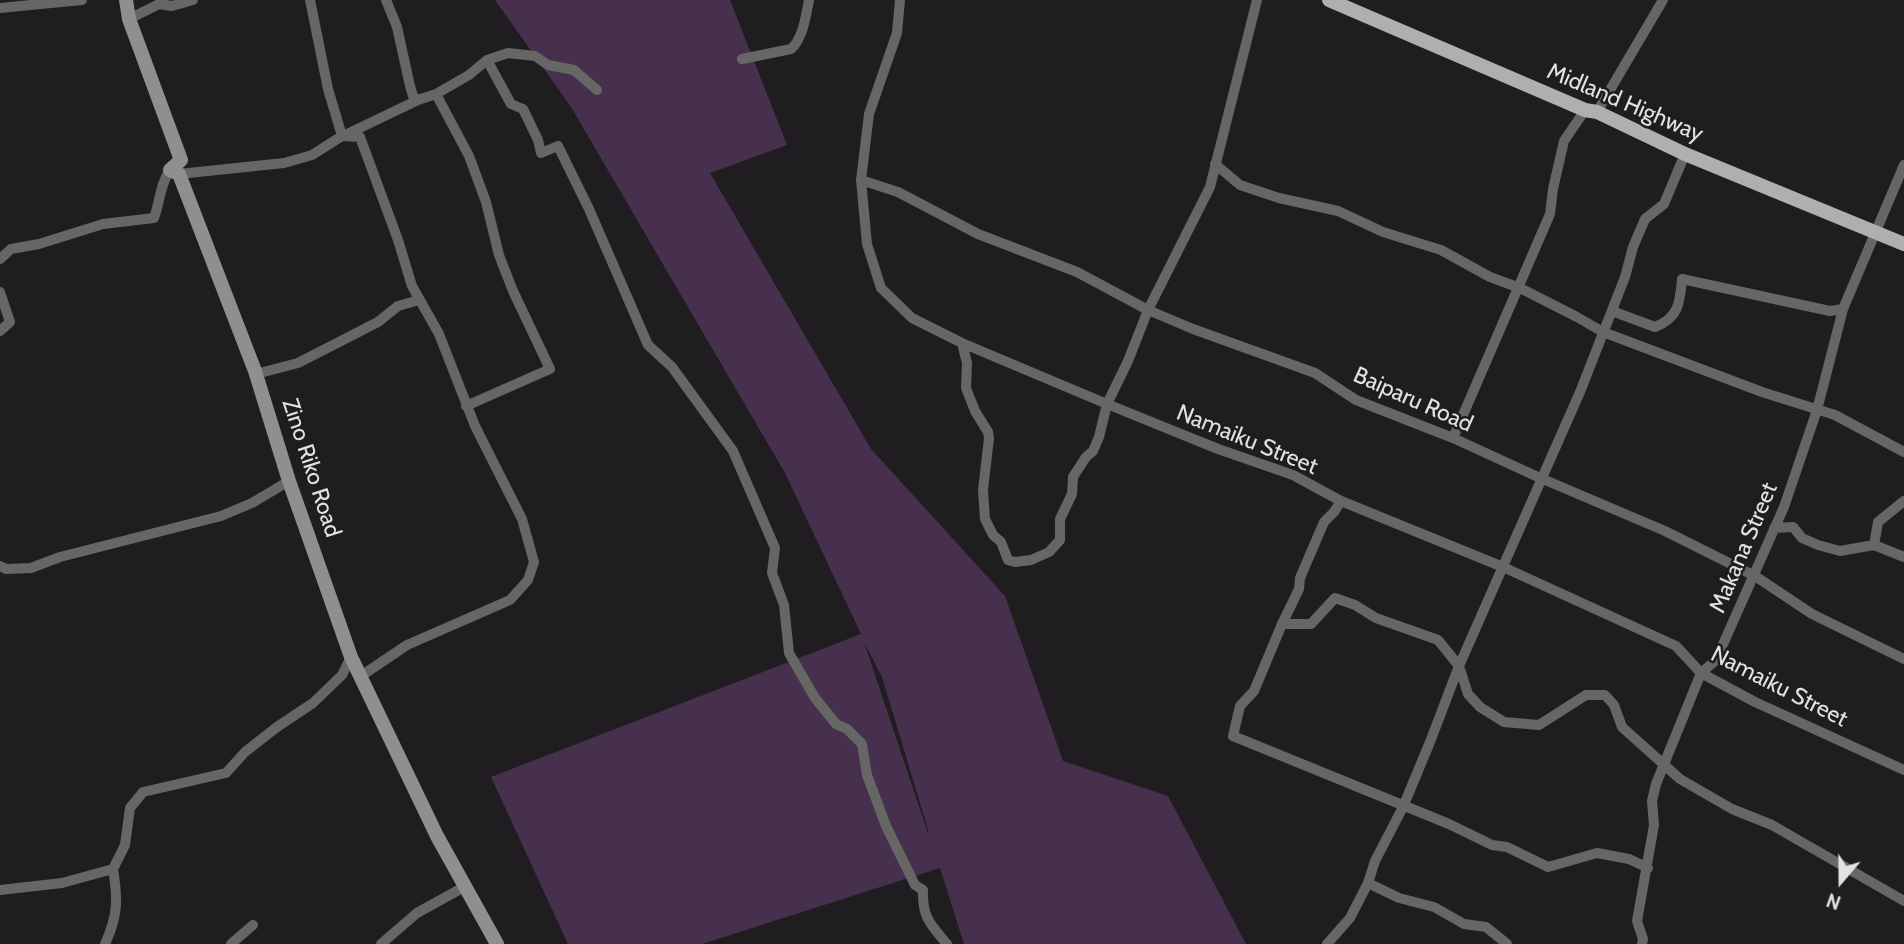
<!DOCTYPE html>
<html>
<head>
<meta charset="utf-8">
<style>
	body { margin:0 }
	#map { position:relative; width:1904px; height:944px; overflow:hidden; background:#1f1d20; font-family:Cabin,sans-serif }
	canvas { display:block }
	.north { position:absolute; left:1806px; top:846px; width:70px; height:70px; -webkit-text-stroke:5px #1f1d20; paint-order:stroke; rotate:200deg; font-size:19px; font-weight:700; line-height:28px; text-align:center; color:#e3e1e3 }
	.north::after { content:''; display:block; margin:auto; width:24px; height:32px; background:#e3e1e3; clip-path:polygon(50% 0,100% 100%,50% 72%,0 100%) }
</style>
</head>
<body>
<div id="map">
<canvas width="1904" height="944"></canvas>
<div class="north">N</div>
</div>
<script>
const ctx = document.querySelector('canvas').getContext('2d');
ctx.lineJoin = 'round';
function fill(path, color) { ctx.fillStyle = color; ctx.fill(path, 'evenodd'); }
function strokePath(path, color, width, dash) { ctx.strokeStyle = color; ctx.lineWidth = width; ctx.lineCap = dash ? 'butt' : 'round'; ctx.setLineDash(dash || []); ctx.stroke(path); }
function write(font, color, halo, rows, align = 'center') {
  ctx.font = font + ' Cabin,sans-serif'; ctx.lineWidth = 5; ctx.setLineDash([]); ctx.textBaseline = 'middle'; ctx.strokeStyle = halo; ctx.fillStyle = color; for (const [text, x, y, turn = 0] of rows) {
    ctx.save(); ctx.translate(x, y); ctx.rotate((+turn || 0) * Math.PI / 180); ctx.textAlign = isNaN(turn) ? turn : align; if (halo) ctx.strokeText(text, 0, 0); ctx.fillText(text, 0, 0); ctx.restore();
  }
}
fill(new Path2D(`
	M495,0h235l57,145 -77,28 161,276 134,147 58,165 105,35 78,148h-282l-24,-76 -238,76h-134l-77,-167 370,-143 -76,-161 -214,-366zM864,642l18,35 47,156h-1z`), '#47304d');
strokePath(new Path2D(`
	M386,0l11,27 13,59 3,10 5,4 18,-6 33,-19 18,-15 21,-7 27,3 13,9 26,5 23,20
	M900,0l-3,33 -28,81 -8,66 6,64 14,44 31,30 50,25 145,61 111,45 75,26 48,26 162,66 173,79 25,27 54,29 149,68
	M0,8l82,-8
	M129,19l30,-15 13,2 21,-6
	M742,59l49,-10c12,-10 15,-34 18,-49
	M487,60l24,44 12,5 15,31 3,13 17,-7 31,63 59,136 24,22 61,84 42,97 -3,25 12,32 5,48 26,45 21,26 11,5 15,15 5,31 19,51 29,59 8,5c-1,27 7,34 24,54
	M436,94l33,62 17,46 13,53 14,36 37,78 -84,37
	M1597,112l66,-112
	M342,136l18,1 38,103 14,46 27,48 36,92 47,93 12,43 -6,18 -18,20 -103,45 -46,31
	M343,136l75,-36
	M1215,164l25,21 39,13 59,13 45,21 58,18 49,27 30,11 57,29 26,15 159,60 73,23 69,37
	M179,174l105,-11 28,-8 30,-19 -14,-47 -18,-89
	M861,180l37,12 80,42 99,38 71,38 45,19 122,44 41,27 97,38 85,39 127,54 90,45 57,38 92,45
	M0,259l11,-10 28,-5 64,-20 51,-6c6,-16 6,-34 16,-48
	M0,292l10,30 -10,9
	M1612,311l43,16c24,-9 25,-25 27,-48l148,32 13,-2
	M962,343l5,20 -1,25 9,23 13,21 1,6 -6,52 2,29 8,16 8,7 7,18 7,2 16,-2 18,-8 11,-12v-21l12,-25 1,-17 13,-20 7,-6 6,-14 8,-33 21,-43 20,-51 62,-123 47,-187
	M256,374l42,-11 80,-41 20,-16 21,-6
	M1453,438l97,-224 3,-25 11,-48 21,-31
	M1774,528l19,-1 9,11 16,7 22,6 34,-6 30,12
	M1874,545l4,-23 26,-21
	M0,566l6,3 25,-1 29,-11 161,-41 31,-13 37,-22
	M1282,624l17,-35 1,-11 24,-56 10,-10 7,-11
	M1648,868l-19,-9 -32,-6 -49,14 -41,-20 -15,-2 -43,-21 -216,-88 7,-30 14,-15 28,-67h29l24,-26 20,7 21,13 62,22 21,26 9,28 12,13 24,15 35,3 47,-30h19l9,10 8,22 58,52 52,30 40,16 132,76
	M1368,883l31,15 35,9 30,17 22,3 21,17
	M0,890l62,-7 51,-14 12,-24 5,-37 13,-16 83,-19 19,-21 32,-25 36,-24 29,-28 9,-18
	M105,944c13,-28 13,-45 8,-75
	M231,944l22,-19
	M381,944l36,-31 47,-26
	M1327,944l23,-26 18,-35 7,-22 28,-54 27,-65 29,-76 121,-274 45,-115 8,-30 12,-28 19,-15 21,-50
	M1642,944l1,-5 -6,-18 17,-96 -2,-24 4,-17 45,-111 15,-13 68,-153 33,-97 26,-101 61,-144`), '#666665', 10);
strokePath(new Path2D(`
	M126,0l3,19 52,141 -11,10 9,4 76,197 34,110 62,176 86,179 60,108`), '#8f908d', 14);
strokePath(new Path2D(`
	M1329,0l256,110 12,2 88,42 219,90`), '#afb0ad', 14);
write('23px', '#e3e1e3', '#1f1d20', [
	["Midland Highway",1625,103,23],
	["Baiparu Road",1413,400,24],
	["Namaiku Street",1247,440,22],
	["Zino Riko Road",311,468,72],
	["Makana Street",1744,548,-67],
	["Namaiku Street",1779,687,27]
]);
</script>
</body>
</html>
